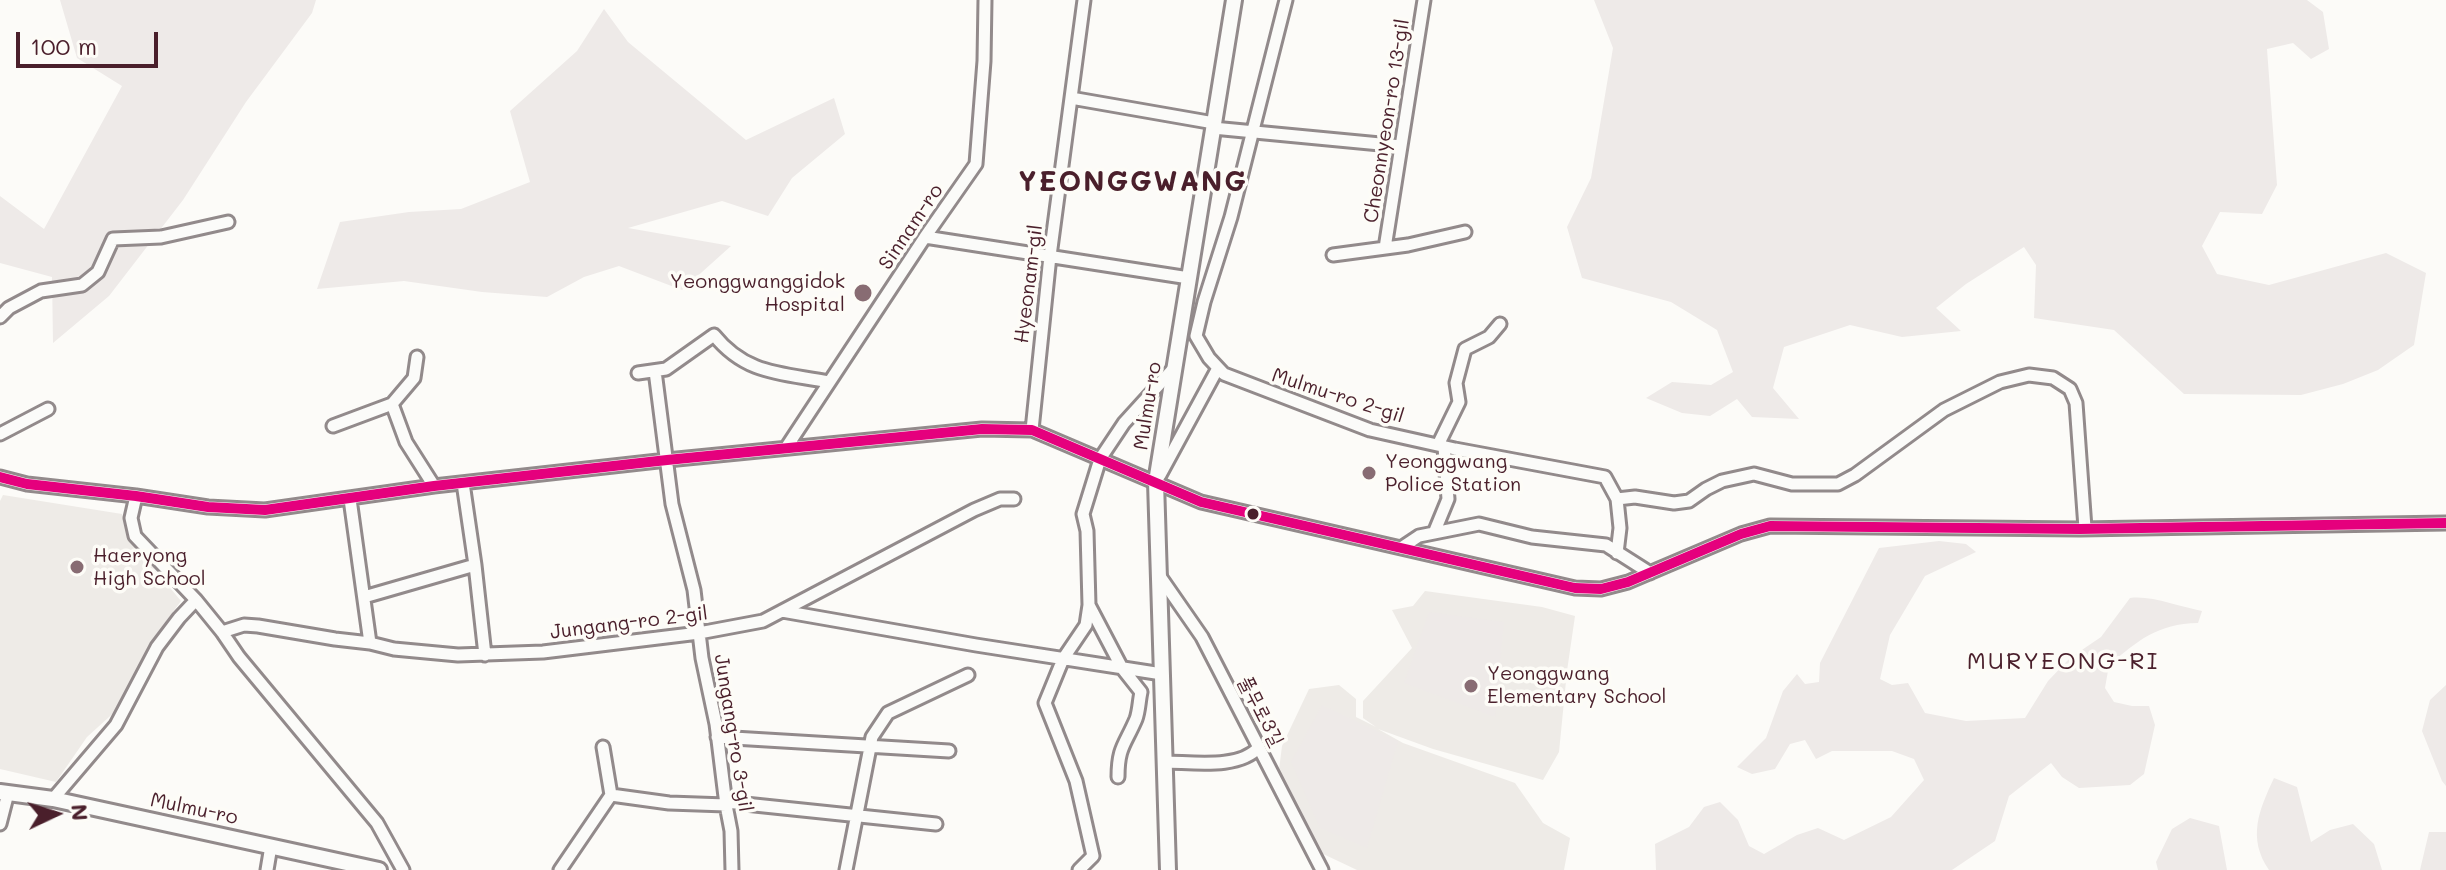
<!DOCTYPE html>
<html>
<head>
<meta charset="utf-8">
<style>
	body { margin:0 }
	#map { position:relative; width:2446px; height:870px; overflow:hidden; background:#fcfbf8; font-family:Mali,sans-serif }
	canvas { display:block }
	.north { position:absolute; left:16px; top:774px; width:80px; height:80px; -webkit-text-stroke:6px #fdfcf7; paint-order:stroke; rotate:86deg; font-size:22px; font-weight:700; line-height:32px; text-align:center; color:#4a1f2b }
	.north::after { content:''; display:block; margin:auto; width:28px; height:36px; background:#4a1f2b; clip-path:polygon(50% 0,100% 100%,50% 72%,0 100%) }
	.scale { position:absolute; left:16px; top:32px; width:142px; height:36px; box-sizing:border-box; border:4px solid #4a1f2b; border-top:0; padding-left:10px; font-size:24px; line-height:28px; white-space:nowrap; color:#4a1f2b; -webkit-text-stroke:6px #fdfcf7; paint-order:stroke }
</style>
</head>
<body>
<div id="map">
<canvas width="2446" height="870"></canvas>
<div class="north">N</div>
<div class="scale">100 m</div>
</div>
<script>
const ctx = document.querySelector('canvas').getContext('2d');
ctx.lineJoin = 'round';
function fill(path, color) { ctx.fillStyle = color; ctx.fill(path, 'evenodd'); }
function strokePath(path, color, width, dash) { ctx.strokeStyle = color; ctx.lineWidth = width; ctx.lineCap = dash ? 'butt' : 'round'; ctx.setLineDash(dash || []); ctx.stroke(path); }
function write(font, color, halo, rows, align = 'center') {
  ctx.font = font + ' Mali,"Poor Story",sans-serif'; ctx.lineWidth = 7; ctx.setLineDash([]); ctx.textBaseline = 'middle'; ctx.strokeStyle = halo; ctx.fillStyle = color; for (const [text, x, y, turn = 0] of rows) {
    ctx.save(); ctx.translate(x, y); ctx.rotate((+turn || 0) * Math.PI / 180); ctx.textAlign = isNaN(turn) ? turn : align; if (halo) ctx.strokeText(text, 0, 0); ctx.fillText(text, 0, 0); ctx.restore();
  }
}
fill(new Path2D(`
	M3,495l119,19 8,26 51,61 -33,45 -29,62 -32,29 -31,45 -56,-13v-268z
	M1425,591l117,16 33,9 -8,55 -8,81 -16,28 -110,-31 -55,-20 25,14 112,40 28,40 27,15 -6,32h-207l-38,-18 -40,-82 3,-24 27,-57 30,-4 17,14v18l20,10 -13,-9v-17l49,-53 -20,-38 21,-4z`), '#eeebe7');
fill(new Path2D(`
	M60,0h256l-4,13 -66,89 -63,98 -74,96 -56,47 -1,-66 -52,-14v-67l44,33 78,-143 -45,-28z
	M1594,0h713l16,12 6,37 -18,10 -18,-16 -26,6 10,136 -15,29 -42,-2 -18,34 15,28 52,11 117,-32 40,20 -12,72 -36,25 -35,14 -42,11 -117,-1 -70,-64 -80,-12 2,-53 -12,-18 -58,37 -30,24 25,23 -59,6 -52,-12 -66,22 -11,41 26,31 -47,-2 -15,-18 -27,17 -28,-3 -36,-15 26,-16 39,3 22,-13 -16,-42 -46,-28 -89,-24 -15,-51 24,-49 22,-130z
	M604,9l24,33 118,98 88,-42 11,36 -53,44 -24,38 -46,-15 -94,27 103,18 -49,44 -63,-24 -35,11 -37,20 -65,-5 -78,-11 -87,8 23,-67 69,-10 52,-3 69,-27 -20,-71 67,-60z
	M1939,541l27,3 10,8 -51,24 -35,59 -10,44 12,6 16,-2 17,30 41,8 59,-3 23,-37 22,-23 31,-21 29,-39c21,-3 50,9 72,13l-4,12c-41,1 -59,17 -89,42l-4,23 9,14 18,4h17l6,19 -11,49 -14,11 -51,3 -17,-11 -11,-14 -42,33 -14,45 -43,29h-296l-1,-26 34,-17 15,-20 16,-5 18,18 11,26 15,8 33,-19 21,-7 26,12 47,-23 33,-37 -10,-21 -22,-8h-60l-16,8 -11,-19 -15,4 -15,25 -23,5 -15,-7 29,-29 17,-47 14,-17 8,10 14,-2 1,-19 59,-115z
	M1429,612l75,10 -9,95 -91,-34z
	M2446,685v101l-4,-5 -20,-50 8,-31z
	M1322,705l76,36 -31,107 -47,-20 -29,-66z
	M2274,778l23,9 14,55 19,-12 23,-6 21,20 8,26h-113c-22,-32 -10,-60 5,-92z
	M2190,818l29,8 8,44h-69l-2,-8 16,-33z
	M2429,832h17v38h-26z`), '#eeeae8');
const minor = new Path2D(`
	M1286,0l-55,217 -27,85 -8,34 13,22 15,16 146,56 85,19 150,28 12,22 18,-2 39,6 15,-2 17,-12 16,-8 32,-7 38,10h46l17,-9 89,-65 56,-28 29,-7 24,3 17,11 6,14 9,125
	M1071,98l143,25
	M1213,128l188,18
	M925,237l264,41
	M1385,248l39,-248
	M1333,255l75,-10 57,-13
	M0,317l9,-9 32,-17 41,-6 16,-13 15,-33 48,-2 67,-15
	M655,371l17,133 22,86 8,68 14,66 10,81 5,26 1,39
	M638,373l28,-4 48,-34c32,40 68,38 115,47
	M392,404l14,38 28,44
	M333,426l59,-22 22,-26 3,-21
	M1032,430l18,-174 34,-256
	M0,434l48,-25
	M1438,445l21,-43 -3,-19 9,-34 24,-12 11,-13
	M786,448l139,-211 51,-73 8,-103 1,-61
	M1160,475l58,-107
	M0,477l27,7 109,12 72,11 57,3 169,-24 233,-26 315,-31 50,1 169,72 374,86 26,1 27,-7 113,-48 29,-8 310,3 366,-6
	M136,496l-5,22 4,18 61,64 26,32 17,25 138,166 26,47
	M350,499l20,144
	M1617,499l3,29 -3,25
	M1434,533l14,-34 -4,-52
	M1401,548l18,-12 60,-12 53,13 74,8 44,28
	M475,565l10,90
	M1159,575l43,62 120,233
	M364,597l111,-32 -12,-82
	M1089,605l33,63 19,24c-2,9 -2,19 -5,27 -11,26 -18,28 -18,58
	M782,611l194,34 186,29
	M222,632l22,-7 14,1 77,13 35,4 24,6 64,6 85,-3 156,-19 64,-12 211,-111 26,-11h14
	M717,737l232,14
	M603,747l8,48
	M1164,762c28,0 75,8 95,-15
	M53,799l63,-74 41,-78 22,-29 17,-18
	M726,802l210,22
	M0,824l8,-31
	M267,870l4,-24
	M560,870l51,-75 58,8 57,2
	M846,870l26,-133 16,-24 80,-38
	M1079,870l14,-14 -17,-75 -31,-78 18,-44 23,-34 3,-20 -2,-74 -4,-17 17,-55 24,-36 50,-55`);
const major = new Path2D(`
	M0,792l53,7 326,71
	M1168,870l-12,-388 78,-482`);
strokePath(minor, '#928a8b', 17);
strokePath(major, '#928a8b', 20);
strokePath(minor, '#fbfbf9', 11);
strokePath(major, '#fbfbf9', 14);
strokePath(new Path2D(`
	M0,477l27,7 109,12 72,11 57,3 169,-24 233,-26 315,-31 50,1 169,72 374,86 26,1 27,-7 113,-48 29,-8 310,3 366,-6`), '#e5007d', 10);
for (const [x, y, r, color] of [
	[863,293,10,"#886c73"],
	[1369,473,8,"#886c73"],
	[1253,514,7,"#4a1f2b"],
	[77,567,8,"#886c73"],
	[1471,686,8,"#886c73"]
]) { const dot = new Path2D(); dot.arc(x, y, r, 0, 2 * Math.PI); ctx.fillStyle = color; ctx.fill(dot); strokePath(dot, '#fdfcf7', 3); }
write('20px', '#4a1f2b', '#fdfcf7', [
	["Cheonnyeon-ro 13-gil",1387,121,-81],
	["Sinnam-ro",911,227,-56],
	["Hyeonam-gil",1029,284,-83],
	["Mulmu-ro 2-gil",1338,396,18],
	["Mulmu-ro",1148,406,-81],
	["Jungang-ro 2-gil",629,623,-7],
	["풀무로3길",1261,711,63],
	["Jungang-ro 3-gil",733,733,81],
	["Mulmu-ro",194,809,12]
]);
write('20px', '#4a1f2b', '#fdfcf7', [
	["Yeonggwanggidok",845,282,"right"],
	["Hospital",845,305,"right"],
	["Yeonggwang",1385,462],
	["Police Station",1385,485],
	["Haeryong",93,556],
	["High School",93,579],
	["Yeonggwang",1487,674],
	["Elementary School",1487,697]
], 'left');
ctx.letterSpacing = '2px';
write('24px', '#4a1f2b', '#fdfcf7', [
	["MURYEONG-RI",2063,662]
]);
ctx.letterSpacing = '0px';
ctx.letterSpacing = '2px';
write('bold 28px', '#4a1f2b', '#fdfcf7', [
	["YEONGGWANG",1133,182]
]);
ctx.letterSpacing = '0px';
</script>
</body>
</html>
